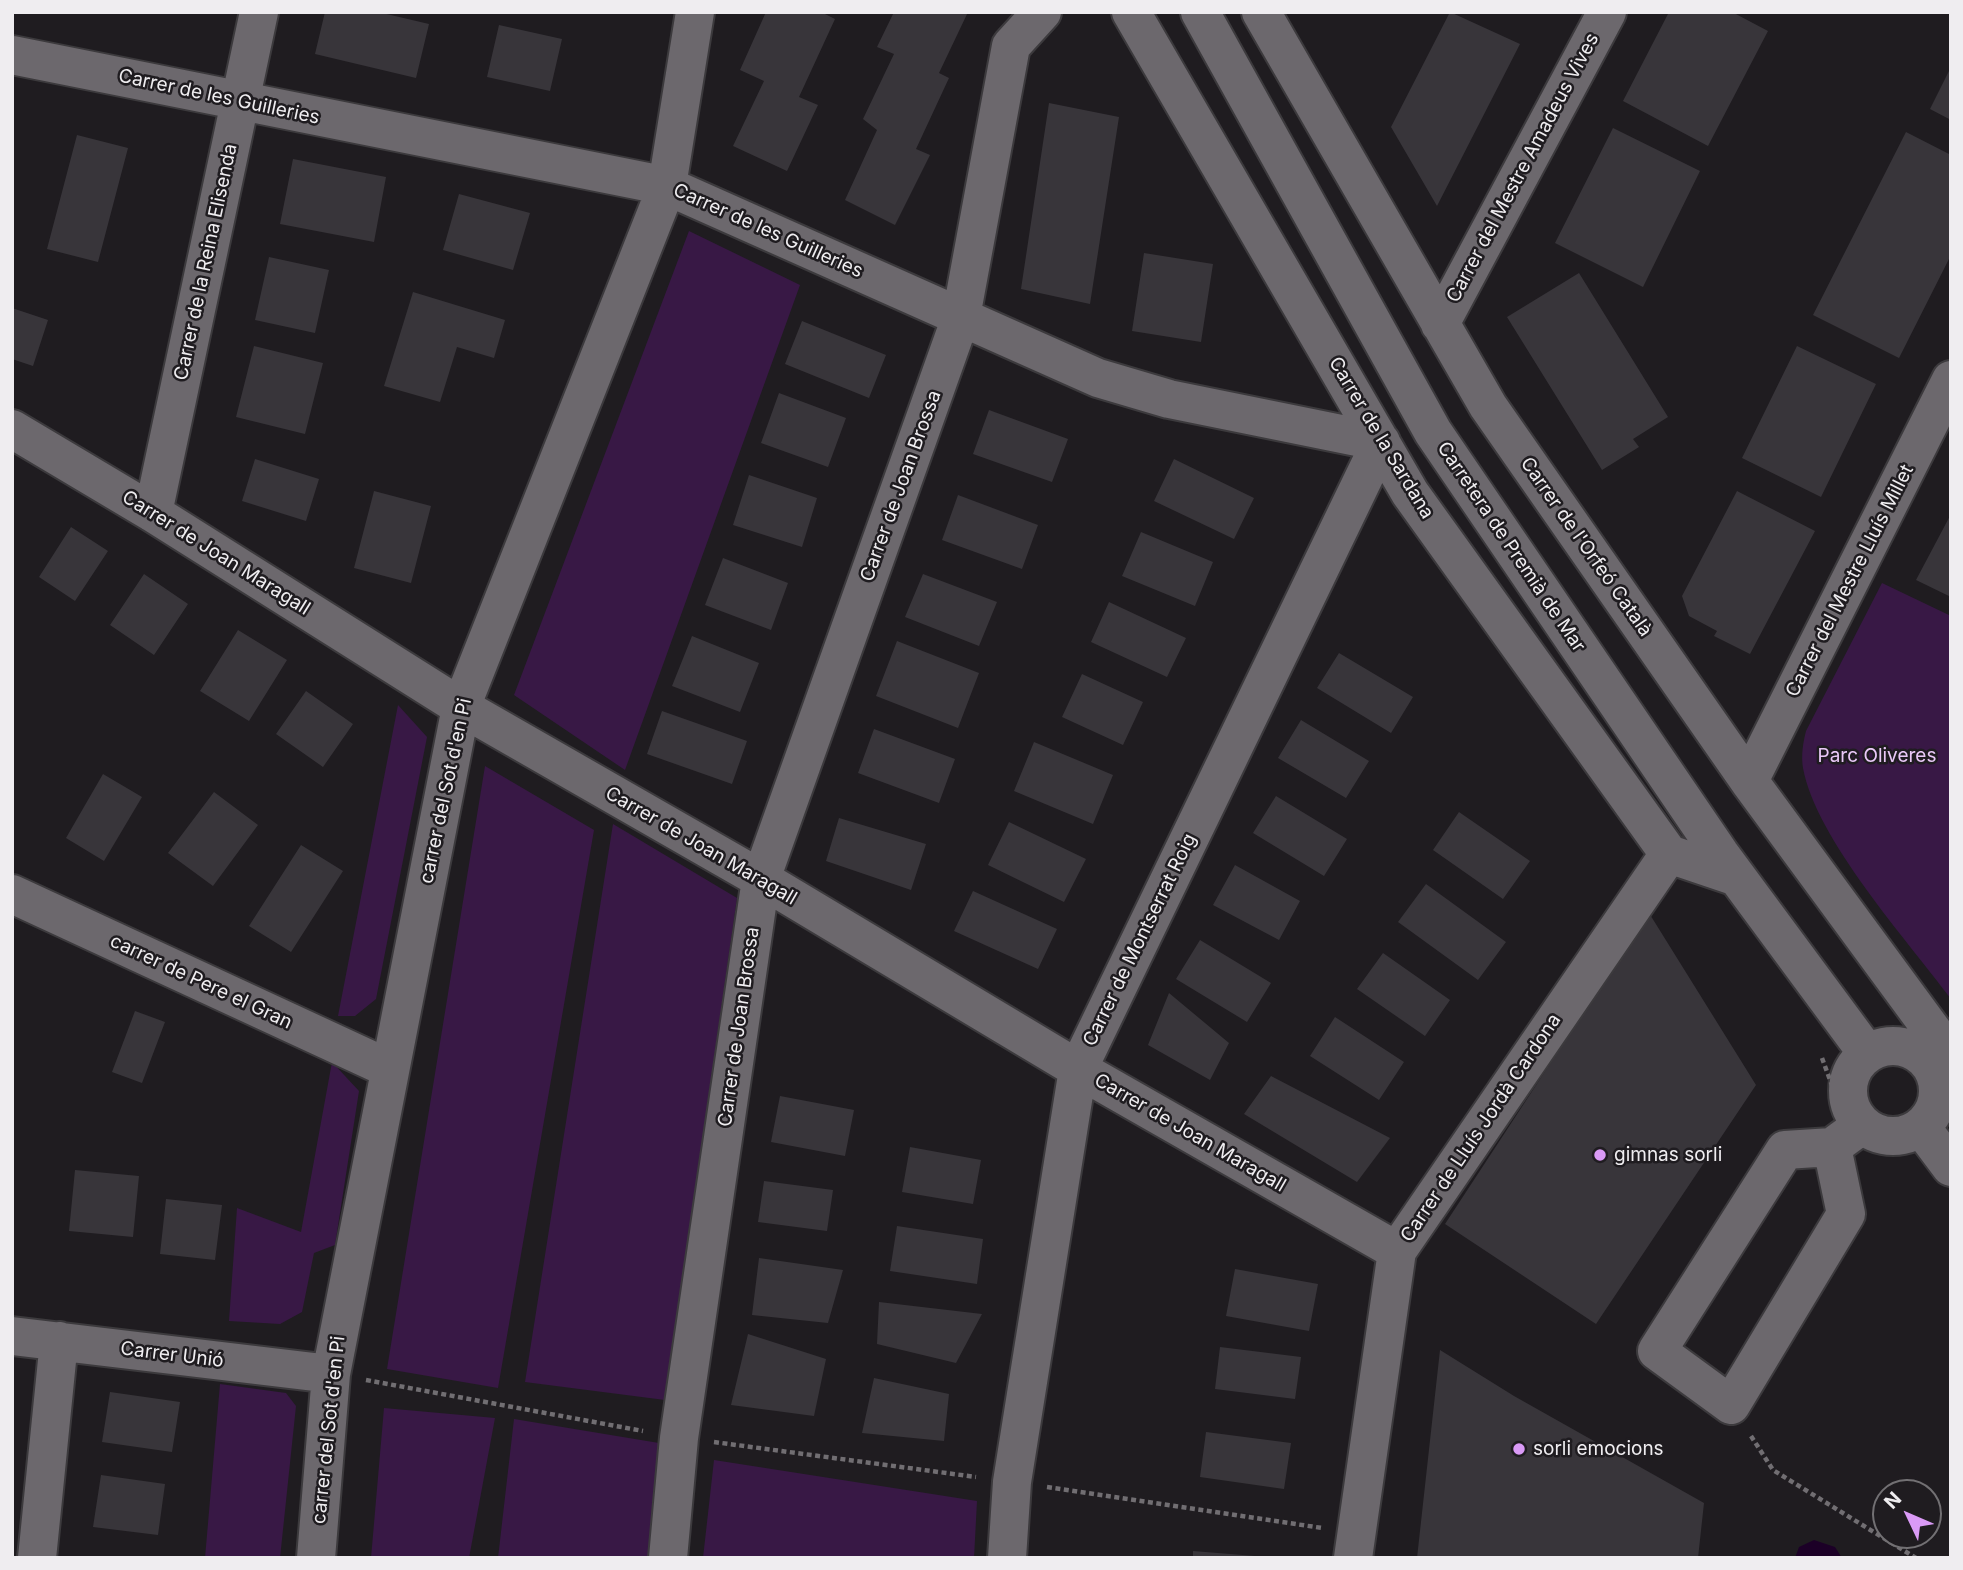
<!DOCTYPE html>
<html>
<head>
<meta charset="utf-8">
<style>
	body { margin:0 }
	#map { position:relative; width:1963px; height:1570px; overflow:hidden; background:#1f1c20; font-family:Inter,sans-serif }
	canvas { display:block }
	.frame { position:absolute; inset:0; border:14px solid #efedf0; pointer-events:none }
	.north { position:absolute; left:1872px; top:1479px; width:70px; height:70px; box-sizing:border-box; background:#1f1c20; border:2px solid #727073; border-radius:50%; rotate:314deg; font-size:19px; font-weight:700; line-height:28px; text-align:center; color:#efedf0 }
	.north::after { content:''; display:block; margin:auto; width:24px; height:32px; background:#da9af6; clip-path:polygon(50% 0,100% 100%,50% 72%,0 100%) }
</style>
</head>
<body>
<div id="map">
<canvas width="1963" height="1570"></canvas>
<div class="frame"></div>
<div class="north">N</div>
</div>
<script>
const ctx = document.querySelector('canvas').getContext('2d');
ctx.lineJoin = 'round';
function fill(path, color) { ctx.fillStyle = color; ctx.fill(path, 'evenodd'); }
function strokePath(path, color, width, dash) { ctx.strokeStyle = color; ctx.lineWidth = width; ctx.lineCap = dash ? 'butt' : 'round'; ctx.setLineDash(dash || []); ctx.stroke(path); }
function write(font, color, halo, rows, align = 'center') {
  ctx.font = font + ' Inter,sans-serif'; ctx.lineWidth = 5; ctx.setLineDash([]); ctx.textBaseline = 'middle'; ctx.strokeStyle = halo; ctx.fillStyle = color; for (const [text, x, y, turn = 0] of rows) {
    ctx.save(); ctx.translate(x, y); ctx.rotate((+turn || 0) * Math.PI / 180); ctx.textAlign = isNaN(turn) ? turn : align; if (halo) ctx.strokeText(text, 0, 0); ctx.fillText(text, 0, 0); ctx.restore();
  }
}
fill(new Path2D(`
	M689,231l111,54 -175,485 -111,-75z
	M1882,583l69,33v383c-44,-59 -135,-160 -148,-231 -2,-13 0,-25 3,-37z
	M398,705l29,32 -51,262 -21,17h-17z
	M485,766l109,64 -96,558 -111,-19z
	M613,824l124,74 -72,502 -140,-18z
	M332,1062l27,29 -24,154 -21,8 -12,59 -22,12 -51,-3 8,-113 64,24z
	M220,1384l66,9 10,13 -16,152h-75z
	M384,1408l111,10 -26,140h-98z
	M514,1419l151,25 -12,114h-155z
	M714,1460l263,41 -3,57h-271z`), '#381845');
fill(new Path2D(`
	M1814,1540l21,7 7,11h-47l4,-11z`), '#1c0027');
fill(new Path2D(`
	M325,12h53l51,12 -13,54 -101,-24z
	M766,12h55l14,7 -36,78 19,8 -31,66 -54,-25 31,-65 -24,-11z
	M894,12h74l-29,61 10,5 -33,71 14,6 -35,70 -50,-25 32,-70 -14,-11 31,-65 -17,-7z
	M1450,12l70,32 -83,162 -46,-79z
	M1669,12h63l36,19 -60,115 -85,-45z
	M499,25l63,14 -12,52 -63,-14z
	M1951,67v53l-21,-11z
	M1049,103l70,14 -29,187 -69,-15z
	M1613,128l87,43 -57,116 -88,-44z
	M1906,132l45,23v100l-52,103 -86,-43z
	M77,135l51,13 -30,114 -51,-13z
	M293,159l93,18 -12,65 -94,-18z
	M459,194l71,19 -17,57 -70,-20z
	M1144,253l69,11 -12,78 -69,-11z
	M269,257l60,13 -14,63 -60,-13z
	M1579,273l89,144 -35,22 6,8 -37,23 -95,-153z
	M413,292l92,28 -11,38 -37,-11 -17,55 -56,-16z
	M12,308l36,12 -15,46 -21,-7z
	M802,321l84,34 -17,43 -84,-34z
	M254,346l69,17 -18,71 -69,-17z
	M1797,346l79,38 -55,113 -79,-39z
	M779,393l67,25 -18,49 -67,-24z
	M989,410l79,29 -16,43 -79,-28z
	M255,459l64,20 -13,42 -64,-20z
	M1174,459l80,39 -20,41 -80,-38z
	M749,475l68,23 -15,49 -69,-22z
	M374,491l57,15 -20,77 -57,-15z
	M1737,491l78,40 -65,123 -36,-18 3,-5 -28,-15 -7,-20z
	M958,495l80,30 -16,44 -80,-29z
	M1951,514v83l-35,-17z
	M71,527l37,24 -33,50 -36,-24z
	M1141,532l72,30 -18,44 -73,-30z
	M723,558l65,25 -17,47 -66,-25z
	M144,574l44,30 -34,51 -44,-30z
	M923,574l74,28 -18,44 -74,-29z
	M1109,602l77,36 -19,39 -76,-35z
	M238,630l49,30 -38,61 -49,-30z
	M692,636l67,27 -19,49 -68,-26z
	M897,641l82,32 -21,55 -82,-32z
	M1339,653l74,44 -22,36 -74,-45z
	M1082,674l61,28 -20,43 -61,-28z
	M306,691l47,33 -30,43 -47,-33z
	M662,711l85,30 -15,43 -85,-30z
	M1301,720l68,41 -23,37 -68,-40z
	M874,729l81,30 -16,44 -81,-30z
	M1034,742l79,33 -20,49 -79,-33z
	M103,774l39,23 -38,64 -38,-23z
	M214,792l44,33 -45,61 -45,-33z
	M1276,796l71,43 -23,37 -71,-43z
	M1459,812l71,49 -27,38 -70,-49z
	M839,818l87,26 -15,46 -85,-29z
	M1009,822l77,37 -22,43 -76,-37z
	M301,845l42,26 -52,81 -42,-26z
	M1235,865l65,36 -21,39 -66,-35z
	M1426,884l80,58 -28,38 -80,-58z
	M973,891l84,38 -19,40 -84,-38z
	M1649,913l107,172 -160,239 -151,-100z
	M1200,940l71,43 -24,39 -71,-43z
	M1383,953l67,47 -25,36 -68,-47z
	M1169,993l60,50 -19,37 -62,-35z
	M135,1011l30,11 -23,61 -30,-11z
	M1335,1017l69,45 -25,38 -69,-44z
	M1271,1076l119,62 -33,44 -113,-68z
	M780,1096l74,14 -9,46 -74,-14z
	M910,1147l71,13 -8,44 -71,-12z
	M75,1170l64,6 -6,61 -64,-6z
	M764,1181l69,9 -6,41 -69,-9z
	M166,1199l56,6 -7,55 -55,-6z
	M897,1226l86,13 -6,45 -87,-13z
	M759,1258l84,12 -15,53 -76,-8z
	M1235,1269l83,15 -9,47 -83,-15z
	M879,1302l103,12 -26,49 -79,-19z
	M748,1334l78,25 -12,57 -83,-11z
	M1220,1347l81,10 -6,42 -80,-10z
	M1440,1350l74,46 190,107 -6,55h-281z
	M874,1378l75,16 -5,47 -82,-8z
	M110,1392l70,10 -8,50 -70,-10z
	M1206,1432l85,11 -7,46 -84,-12z
	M101,1475l64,9 -7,51 -65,-8z
	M1193,1551l62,5v2h-62z`), '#38353a');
const minor = new Path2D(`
	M1131,12l279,481 259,361 68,23
	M1200,12l233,420 287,422 147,199
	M1261,12l227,394 261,375 202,275
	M12,55l655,131 431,192 71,21 212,43
	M1440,324l167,-312
	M12,429l141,84 308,194 300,172 317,190 319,182
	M153,513l106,-501
	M1749,781l202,-401
	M12,894l378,175
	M1848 1091a45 45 0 1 1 90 0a45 45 0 1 1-90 0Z
	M1921,1127l30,40
	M1832,1147l14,67 -115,191 -74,-54 128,-201 47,-3 30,-22
	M12,1336l319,38
	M37,1558l22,-217
	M316,1558l15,-184 130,-667 206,-521 28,-174
	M668,1558l11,-120 82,-559 200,-562 50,-271 31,-34
	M1007,1558l5,-76 66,-413 303,-627
	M1353,1558l44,-307 272,-397`);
strokePath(minor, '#3c3a3d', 42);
strokePath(new Path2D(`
	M1822,1058l15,41
	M366,1380l277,51
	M1751,1436l22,34 143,88
	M714,1442l262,35
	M1047,1487l275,41`), '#716e72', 4.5, [5, 3.5]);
strokePath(minor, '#6c686d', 38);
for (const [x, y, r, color] of [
	[1600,1155,7,"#da9af6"],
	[1519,1449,7,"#da9af6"]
]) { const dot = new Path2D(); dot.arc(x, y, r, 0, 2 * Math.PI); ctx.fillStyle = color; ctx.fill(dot); strokePath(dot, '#1f1c20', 2.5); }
write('19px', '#efedf0', '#1f1c20', [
	["Carrer de les Guilleries",219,97,12],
	["Carrer del Mestre Amadeus Vives",1523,168,-62],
	["Carrer de les Guilleries",768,231,24],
	["Carrer de la Reina Elisenda",206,262,-78],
	["Carrer de la Sardana",1381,438,59],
	["Carrer de Joan Brossa",901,486,-70],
	["Carretera de Premià de Mar",1511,547,56],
	["Carrer de l'Orfeó Català",1586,547,55],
	["Carrer de Joan Maragall",216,553,32],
	["Carrer del Mestre Lluís Millet",1850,581,-63],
	["carrer del Sot d'en Pi",446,791,-78],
	["Carrer de Joan Maragall",701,846,30],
	["Carrer de Montserrat Roig",1140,940,-64],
	["carrer de Pere el Gran",201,982,25],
	["Carrer de Joan Brossa",739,1027,-82],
	["Carrer de Lluís Jordà Cardona",1481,1128,-56],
	["Carrer de Joan Maragall",1190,1133,30],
	["Carrer Unió",172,1355,7],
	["carrer del Sot d'en Pi",329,1430,-84]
]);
write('19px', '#e9c8f7', '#1f1c20', [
	["Parc Oliveres",1877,756]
]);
write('19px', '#efedf0', '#1f1c20', [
	["gimnas sorli",1614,1155],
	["sorli emocions",1533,1449]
], 'left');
</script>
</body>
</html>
